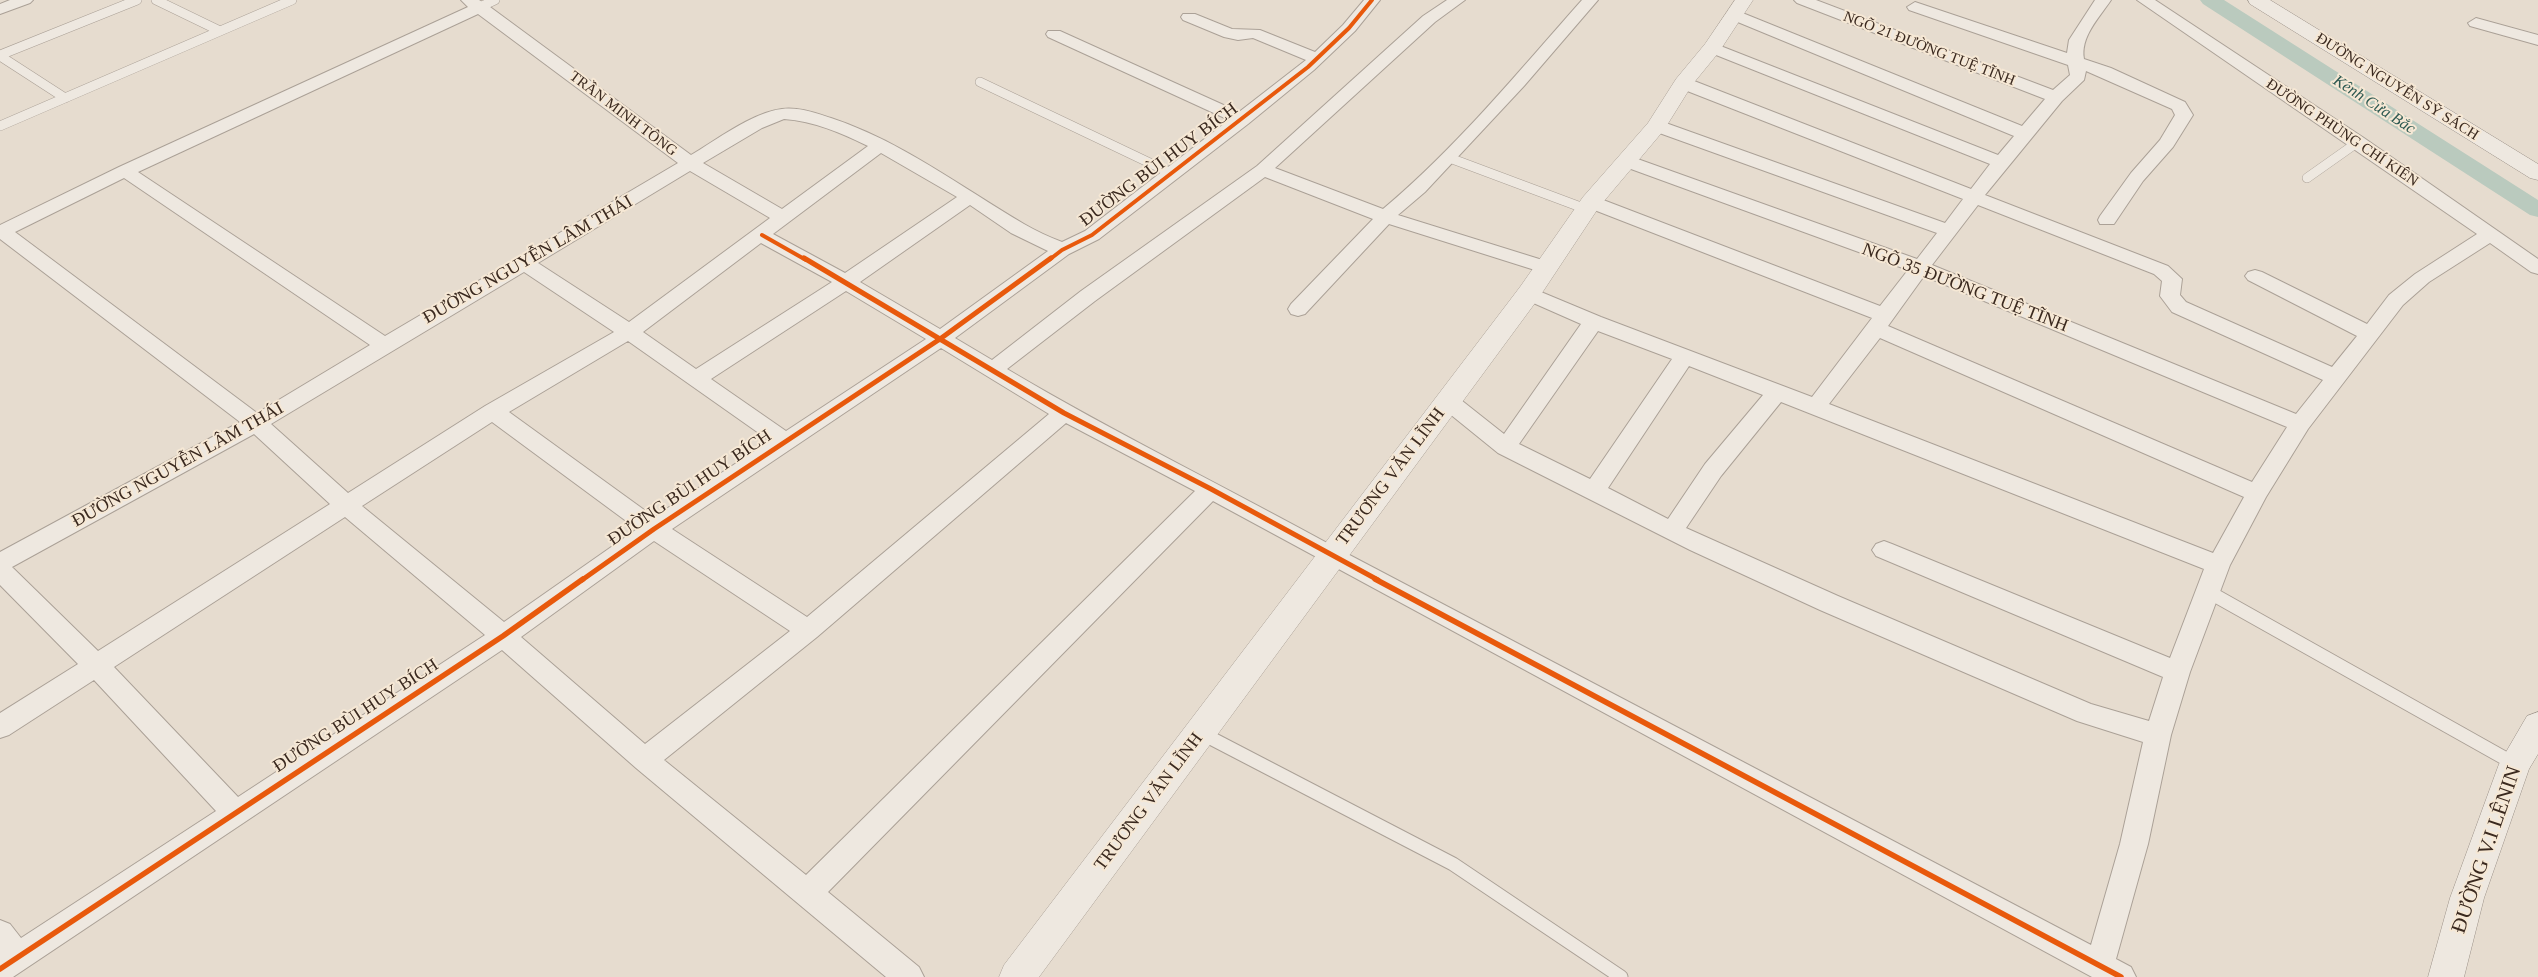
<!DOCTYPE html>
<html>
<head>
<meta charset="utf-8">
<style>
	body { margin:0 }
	canvas { display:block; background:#e6dccf }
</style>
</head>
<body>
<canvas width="2538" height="977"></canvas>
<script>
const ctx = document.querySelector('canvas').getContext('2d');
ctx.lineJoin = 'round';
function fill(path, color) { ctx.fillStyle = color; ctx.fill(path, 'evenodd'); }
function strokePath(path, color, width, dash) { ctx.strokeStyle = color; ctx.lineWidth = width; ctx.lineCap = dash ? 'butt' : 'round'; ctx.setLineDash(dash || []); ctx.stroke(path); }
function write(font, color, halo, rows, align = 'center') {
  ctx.font = font + ' "Times New Roman",serif'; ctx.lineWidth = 4; ctx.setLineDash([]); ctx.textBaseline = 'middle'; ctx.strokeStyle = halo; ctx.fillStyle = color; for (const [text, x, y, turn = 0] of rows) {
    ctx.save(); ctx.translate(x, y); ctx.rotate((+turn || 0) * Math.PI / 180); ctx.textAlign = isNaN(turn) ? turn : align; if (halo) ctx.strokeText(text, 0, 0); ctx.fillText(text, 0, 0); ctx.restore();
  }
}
fill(new Path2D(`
	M2200,0h24l314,200v17l-8,-2 -327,-211z`), '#bacabe');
const serviceFar1 = new Path2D(`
	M156,0l62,30
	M480,7l15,-7
	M0,55l137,-55
	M0,56l65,42
	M980,82l193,92
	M0,126l292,-126
	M1447,157l139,52
	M2307,178l51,-36`);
const service = new Path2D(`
	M2207,591l308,173
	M1201,733l252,131 168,113`);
const minor = new Path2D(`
	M10,0h23l-3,3 -30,11v-10z
	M461,0h18l7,4 205,151c24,-14 62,-43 91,-46 17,-2 33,4 49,9 70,23 130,69 193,106 12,7 25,13 38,18l23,-11 144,-111 -181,-83 -2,-3 2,-3h12l179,81 67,-52 -53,-22 -15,2 -14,-3 -41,-17 -2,-3 2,-3h12l37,15 28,1 55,22 28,-27 21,-25h16l-25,31 -41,39 -66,54 -149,115 -30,15 -114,84 37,22 89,-69 176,-125 166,-150 24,-16h18l-30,22 -160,146 108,41c73,-61 135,-137 199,-209h16l-74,86 -99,106 -27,23 154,48 3,4 -3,4 -7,2 -7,-2 -149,-47 -84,90 -7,2 -7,-2 -3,-5 3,-5 82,-85 -108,-42 -170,124 -88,68c109,65 223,120 333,181l751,395 29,-101 23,-102 -66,-21 -257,-111 -130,-60 -192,-97 -58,-47 -3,-5 3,-5 8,-2 8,2 48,38 77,-110 -59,-26 -3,-5 3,-5 7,-1 72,30 211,80 60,-79 -288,-112 -2,-4 2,-4h14l282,108 28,-36 -288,-105 -3,-4 3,-4h12l285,102 20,-26 -286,-103 -3,-4 3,-4h12l282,101 18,-24 -286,-112 -2,-4 2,-4h12l282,110 19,-25 -284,-113 -2,-3 2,-3h12l280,110 16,-19 -286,-118 -2,-3 2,-3h12l282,114 23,-27 -248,-96 -3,-3h22l237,90 17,-15 -2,-10 -159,-55 -2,-3 8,-5 6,2 146,49 2,-13 26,-40h16c-12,18 -31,37 -27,59l27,9 74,34 8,13 -20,32 -30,34 -29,43h-14l-2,-4 2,-4 31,-43 29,-33 15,-25 -3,-6 -86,-38 -2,9 -22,21 -77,94 183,71 14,13 -2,16 6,7 146,65 25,-31 -109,-56 -3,-4 3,-4 7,-2 7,2 105,52 22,-29 26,-21 62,-40 -340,-234h18l209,138 174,121v15l-7,-2 -41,-29 -61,39 -26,23 -95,124 -42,68 -36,68 -40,107 -19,63 -23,109 -32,115 15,8 5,10h-44l-879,-476 -385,391 91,75 5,10h-38l-250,-209 -134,-118 -489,327h-13v-57l10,4 11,14 195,-127 -122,-131 -85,55 -9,3v-25l78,-49 -78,-79v-33l240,-130 -240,-183v-14l119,-58 349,-160zM478,14l200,149 -293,173 -247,-164zM784,119c30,2 57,14 84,27l-86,63 -79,-46 59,-35zM881,153l76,44 -112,76 -72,-39zM690,171l80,47 -141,104 -91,-59zM124,178l246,167 -113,68 -242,-181zM970,205l41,28 37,18 -108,78 -80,-47zM1978,205l176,69 8,7 -2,15 12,16 151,68 -27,34 -364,-149zM761,243l71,39 -136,87 -53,-37zM524,272l90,60 -129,74 -137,87 -77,-69zM1924,276l363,151 -35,55 -364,-156zM846,291l80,48 -140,92 -75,-52zM1598,331l74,28 -82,120 -71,-35zM1880,338l364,159 -31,56 -384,-149zM628,341l142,100 -116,76 -145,-105zM941,348l108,66 -242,203 -135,-88zM1689,366l74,29 -58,69 -37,55 -60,-31zM1781,402l423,167 -34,89 -278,-114 -8,-3 -8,3 -4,6 4,6 287,121 -14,44 -58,-17 -253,-108 -152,-68 35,-52zM492,422l145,107 -133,93 -142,-116zM1066,423l129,68 -389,384 -142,-115 153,-123zM254,434l76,70 -232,147 -86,-84zM345,517l140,118 -247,162 -124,-130zM654,541l136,90 -145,113 -124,-107z
	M2476,18l62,17v10l-68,-19 -2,-3z`);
const tertiary = new Path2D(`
	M1735,0h18l-34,52 -27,33 -28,45 -65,77 -61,92 -499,678h-40l5,-12 516,-678 63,-90 65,-74 28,-44 29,-35z`);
const secondary = new Path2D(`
	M2248,0h22l268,164v16l-8,-2 -280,-174z
	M2538,712v42l-9,15 -45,129 -20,79h-36l22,-79 49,-134 28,-48z`);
strokePath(serviceFar1, '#aba197', 10);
strokePath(service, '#aba197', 15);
strokePath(minor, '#aba197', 2);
strokePath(tertiary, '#aba197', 1);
strokePath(secondary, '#9b9188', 1);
strokePath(serviceFar1, '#eee8e0', 9);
strokePath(service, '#eee8e0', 13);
fill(minor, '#eee8e0');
fill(tertiary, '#eee8e0');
fill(secondary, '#eee8e0');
strokePath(new Path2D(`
	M762,235l44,25
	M1049,260l13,-10 30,-15 216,-168 41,-39 23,-28`), '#e8590c', 4);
strokePath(new Path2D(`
	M804,258l260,155 147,76 167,91
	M582,580l72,-51 286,-190 111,-81`), '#e8590c', 5);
strokePath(new Path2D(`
	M1375,579l746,398
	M0,969l503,-333 80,-57`), '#e8590c', 5.5);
write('15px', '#3a291f', '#f6e8d5', [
	["NGÕ 21 ĐƯỜNG TUỆ TĨNH",1929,49,21],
	["ĐƯỜNG NGUYỄN SỸ SÁCH",2397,87,32],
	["TRẦN MINH TÔNG",623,114,37],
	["ĐƯỜNG PHÙNG CHÍ KIÊN",2342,133,34]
]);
write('italic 16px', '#2e5a52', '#f6e8d5', [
	["Kênh Cửa Bắc",2374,105,33]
]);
write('18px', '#3a291f', '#f6e8d5', [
	["ĐƯỜNG BÙI HUY BÍCH",1159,165,-37],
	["ĐƯỜNG NGUYỄN LÂM THÁI",528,260,-30],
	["NGÕ 35 ĐƯỜNG TUỆ TĨNH",1965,288,21],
	["ĐƯỜNG NGUYỄN LÂM THÁI",178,465,-29],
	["TRƯƠNG VĂN LĨNH",1391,477,-53],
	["ĐƯỜNG BÙI HUY BÍCH",690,488,-34],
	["ĐƯỜNG BÙI HUY BÍCH",356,716,-33],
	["TRƯƠNG VĂN LĨNH",1149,802,-53]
]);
write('21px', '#3a291f', '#f6e8d5', [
	["ĐƯỜNG V.I LÊNIN",2487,850,-71]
]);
</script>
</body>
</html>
